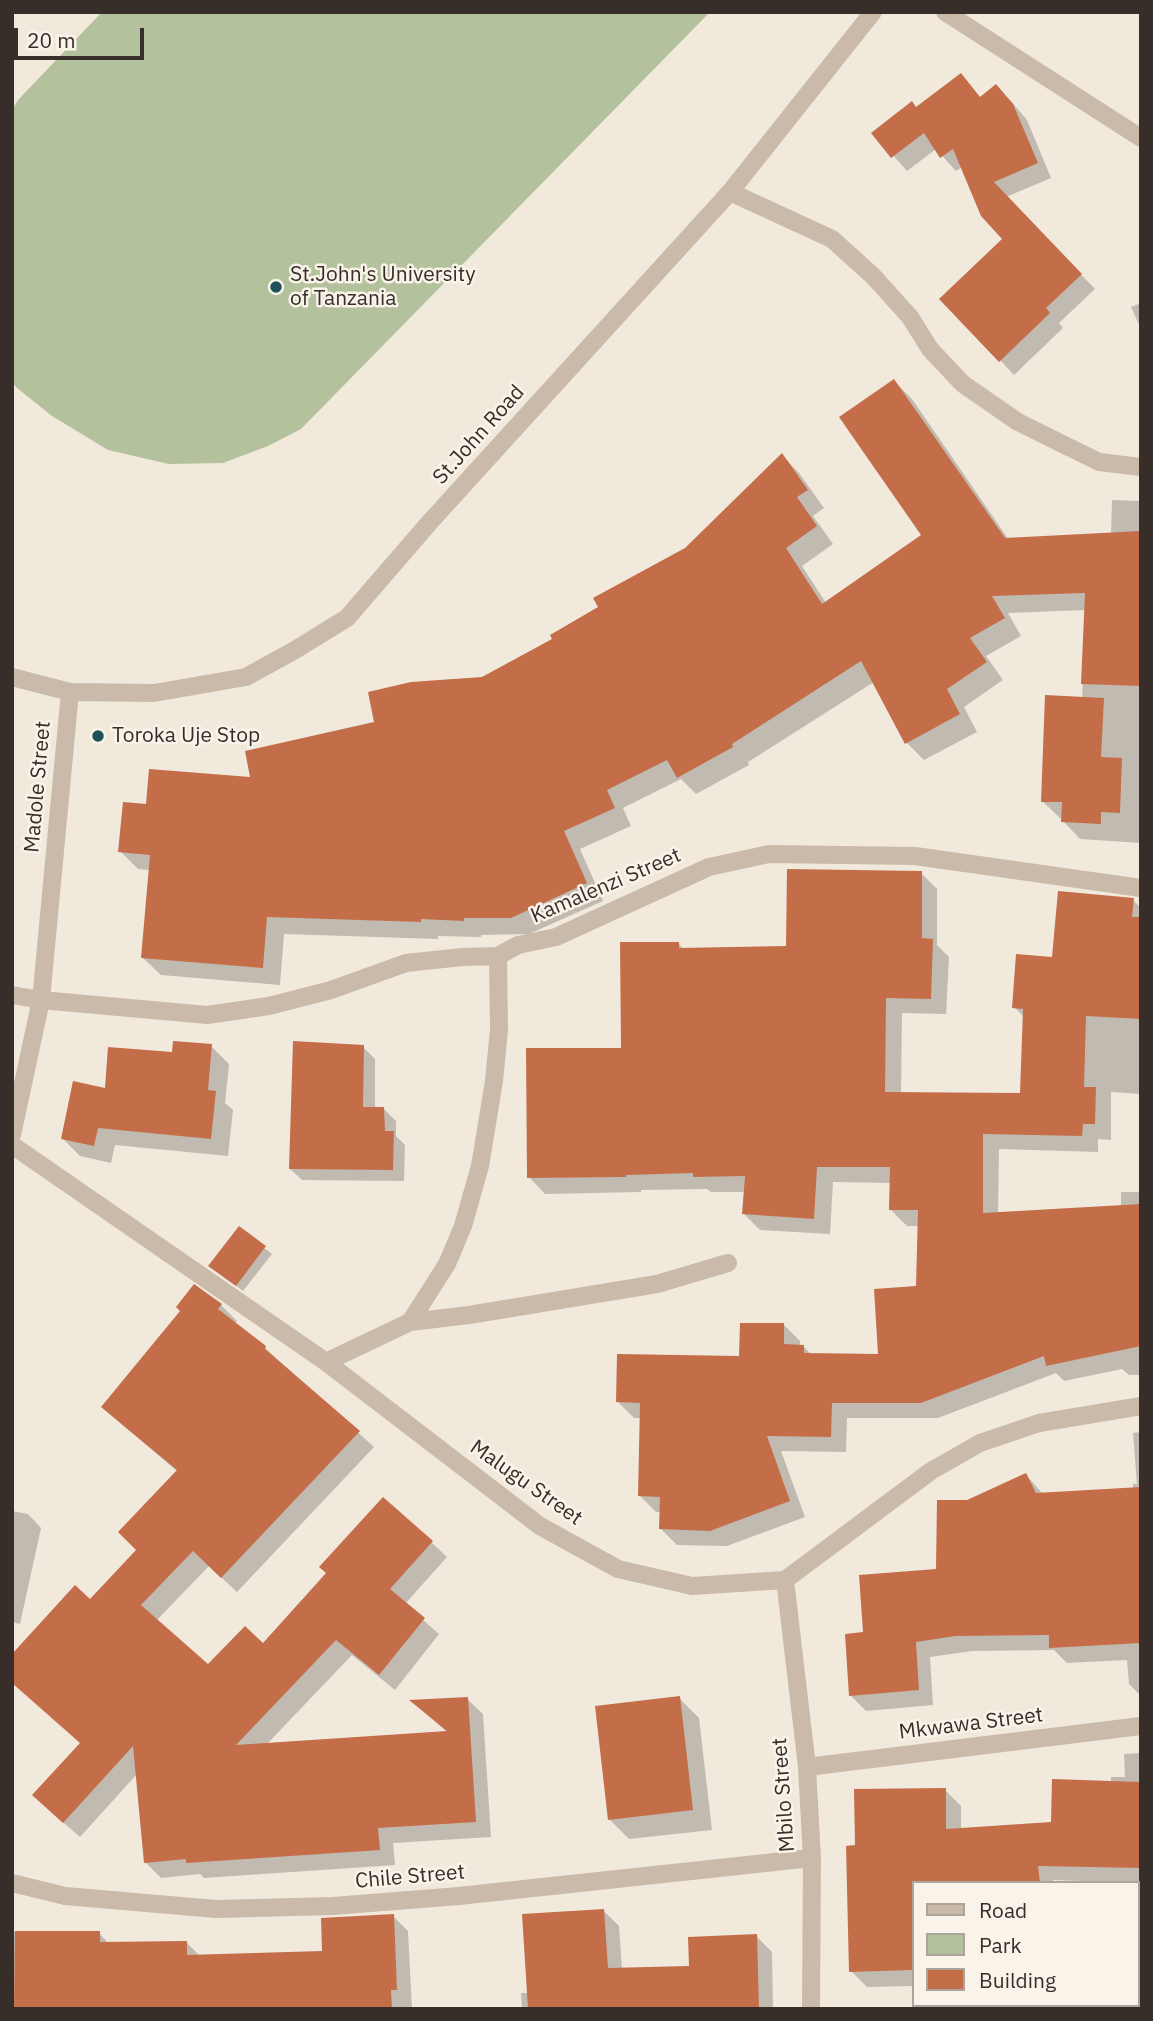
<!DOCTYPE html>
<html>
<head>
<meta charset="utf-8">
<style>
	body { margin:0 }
	#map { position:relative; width:1153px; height:2021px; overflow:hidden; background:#f2e9dd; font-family:"IBM Plex Sans",sans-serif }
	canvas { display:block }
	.frame { position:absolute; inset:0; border:14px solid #372e29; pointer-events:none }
	.legend { position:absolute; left:912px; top:1881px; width:228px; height:126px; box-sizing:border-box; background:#f9f3e9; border:2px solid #aba49c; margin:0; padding:9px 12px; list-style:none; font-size:21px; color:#372e29 }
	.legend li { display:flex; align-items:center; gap:14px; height:35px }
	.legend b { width:35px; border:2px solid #aba49c }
	.scale { position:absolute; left:14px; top:28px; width:130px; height:32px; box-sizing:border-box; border:4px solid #372e29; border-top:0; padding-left:9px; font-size:21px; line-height:24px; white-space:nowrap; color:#372e29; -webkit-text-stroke:5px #f9f3e9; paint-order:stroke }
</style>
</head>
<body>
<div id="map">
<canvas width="1153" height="2021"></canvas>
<div class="frame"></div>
<ul class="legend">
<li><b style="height:9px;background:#cabaa9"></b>Road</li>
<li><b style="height:19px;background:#b3c19d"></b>Park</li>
<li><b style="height:19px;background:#c36d49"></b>Building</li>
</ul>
<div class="scale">20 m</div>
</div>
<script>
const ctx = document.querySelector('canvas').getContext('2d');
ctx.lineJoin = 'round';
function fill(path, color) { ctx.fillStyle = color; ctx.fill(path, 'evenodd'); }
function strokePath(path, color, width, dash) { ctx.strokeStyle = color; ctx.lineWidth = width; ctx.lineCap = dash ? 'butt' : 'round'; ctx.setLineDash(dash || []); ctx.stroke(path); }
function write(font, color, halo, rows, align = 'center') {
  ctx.font = font + ' "IBM Plex Sans",sans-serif'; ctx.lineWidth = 5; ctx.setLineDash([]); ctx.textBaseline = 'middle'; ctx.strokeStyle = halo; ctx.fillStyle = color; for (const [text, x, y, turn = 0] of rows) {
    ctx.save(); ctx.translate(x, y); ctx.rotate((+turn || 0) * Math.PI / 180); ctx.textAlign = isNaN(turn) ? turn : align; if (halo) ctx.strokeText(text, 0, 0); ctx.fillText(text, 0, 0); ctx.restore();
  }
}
fill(new Path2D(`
	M102,12h608l-409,417 -33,17 -45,17 -54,1 -61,-14 -56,-34 -35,-28 -5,-6v-272l6,-10z`), '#b3c19d');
fill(new Path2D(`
	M960,76l21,22 29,2 17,20 24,58 -45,19 89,92 -36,34 4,5 -49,47 -14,-15 5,-120 -43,-73 -6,4 -20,-22 -29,22 -34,-38 44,-25z
	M1141,303v26l-10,-22z
	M894,381l18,18 97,141 102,-6 1,-34 29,1v342l-61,-4 -17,-18v-2l-3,-1 -18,-17 40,-102 4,-89 -78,3 13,23 -35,20 17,24 -39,27 13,25 -53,28 -17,-17 -33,-61 -126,80 1,3 -53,29 -15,-15 -58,29 8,18 -51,23 23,52 -74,33 -48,1v2l-43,-1v3l-154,-5 -4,51 -119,-10 -18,-17 7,-88 -12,-1 -18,-18 28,-45 104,-27 124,-55 106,-45 73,-39 131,-91 96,-94 17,18 25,35 -11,8 20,28 -31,22 24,37 97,-67z
	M921,873l16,16v56l12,12 -3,57 -44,-1 -1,81h121l3,-76 -11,-11 40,-48 79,-59 8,8v186l-30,-2v48l-13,-1v13l-99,-3 -1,65 123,-7v-15h20v183h-12l-7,-6 -58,12 -8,-8 -118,45h-91l-1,34 -65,-1 24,66 -78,29 -50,-1 -16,-16v-17h-5l-16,-16 1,-78h-7l-17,-17 124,-43 43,-33 16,16v5h3l9,9 68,1 38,-68 2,-62h-13l-16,-16v-27l-58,-1 -3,52 -70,-4 -16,-16 1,-22h-34l-4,-3 -66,1v2l-96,2 -16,-17 94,-128 55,-106 6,6 103,-1z
	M211,1046l18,18 -4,39 8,7 -5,46 -113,-11 -4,18 -31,-7 -18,-18 44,-47 68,-37z
	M363,1047l12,12v50h9l12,12v15l9,9 -1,36 -102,-1 -12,-11z
	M239,1228l33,26 -29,37 -33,-25z
	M194,1287l27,18 16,16 -3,3 31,24 109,99 -137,145 -28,-26 -53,55 52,46 56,-22 167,-103 16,15 -42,47 34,30 -44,56 -43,-35 -86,90 182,-12 -35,-31 54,-3 16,15 8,123 -98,6 2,22 -191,13 -4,-4 -39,4 -16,-16 -8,-88 -57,63 -30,-26 31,-67 9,-142 48,-51 40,-79 -59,-50 -16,-15 79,-96z
	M1141,1432v264l-12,-12 -2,-24 -60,3 -13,-13 -82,1 -42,6 3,48 -67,6 -16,-16 15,-61 73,-63 29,-69 59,-27 17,19 90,-5v-5h4l-4,-51z
	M12,1511l16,3 13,14 -21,96 -8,-2z
	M679,1698l20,20 13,112 -83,9 -20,-20z
	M1141,1753v145h-4v-15l-84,-3v3h-140v103l-46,1 -16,-16 5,-124 89,-57 16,16v24l91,-6 59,-41v-6h14l-1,-23z
	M604,1911l15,15 3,44 68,-2 66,-32 16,16 1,57h-251l-1,-16h8z
	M393,1916l15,15 4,78h-400v-77l87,1 10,11 77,-2 14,14 124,-3z
	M1141,1956v53h-148l9,-4h135v-48z
	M923,2005h44v4h-40z`), '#0003');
fill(new Path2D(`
	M961,73l19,24 16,-13 17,20 25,59 -44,19 88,92 -36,34 4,5 -51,49 -60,-63 63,-60 -21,-23 -28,-67 -13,9 -16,-25 -33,25 -20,-25 41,-32 4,6z
	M894,379l111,159 136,-7v155l-60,-2 4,-91 -93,3 13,22 -35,20 17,24 -40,27 13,25 -55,30 -44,-83 -129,83 1,3 -56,31 -10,-18 -60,30 8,18 -51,23 23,52 -76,35h-47v3l-43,-2v3l-154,-5 -4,51 -122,-10 9,-103 -32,-3 5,-50 23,2 3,-35 101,8 -5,-26 129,-29 -6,-30 43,-10 71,-5 70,-38 -2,-4 48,-28 -5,-9 92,-50 97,-95 26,37 -11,7 20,29 -31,22 36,56 99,-69 -82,-118z
	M1045,695l59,3 -3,59 21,1 -2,55 -19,-1v12l-40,-2 1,-20h-21z
	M787,869l135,2v67l11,1 -2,60 -45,-1 -1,94 135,1 3,-84 -11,-1 4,-54 36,3 6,-66 76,7 -2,19h9v102l-55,-3 -2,71h12l-1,37h-12l-1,12 -99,-2v79l158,-9v142l-95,20 -2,-10 -123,47h-89l-1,34 -64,-1 23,65 -80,30 -51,-2 1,-32 -22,-1 2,-93 -24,-1 1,-48 122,2 1,-33h44v21l20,1v8l74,1 -4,-65 42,-3 2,-76h-29l1,-43h-73l-3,52 -72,-5 3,-38 -52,1v-4l-67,2v2l-99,1 -1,-130h95l-1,-106h59v6l107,-2z
	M173,1041l39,3 -4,46 8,1 -5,48 -113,-11 -4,18 -33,-7 12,-58 32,7 3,-41 64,5z
	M293,1041l71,4 -1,62h21l1,24h9l-1,39 -104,-1z
	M239,1226l27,20 -30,40 -28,-20z
	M194,1284l28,20 -4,5 48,37 -1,3 95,82 -139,147 -28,-27 -52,54 67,59 37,-38 18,17 63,-70 -7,-6 64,-70 50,44 -43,48 35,29 -46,57 -43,-35 -100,105 211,-14 -38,-31 59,-3 8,125 -98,6 2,22 -194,13v-4l-42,4 -11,-117 -70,77 -31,-28 48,-52 -68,-60v-29l63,-69 15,14 46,-49 -18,-18 59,-62 -76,-63 79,-96 -4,-4z
	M1026,1473l10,20 105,-6v156l-92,5v-13l-94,1 -39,6 3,48 -70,6 -4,-62 18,-2 -4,-57 77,-6 1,-69h30z
	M680,1696l13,114 -85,10 -13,-114z
	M1052,1779l89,3v86l-103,-2 2,17h-127v87l-64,2 -3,-126 9,-1 -1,-56 92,-1v41l105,-7z
	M604,1909l4,59 81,-2 -1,-29 69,-3 2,75h-231l-6,-95z
	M394,1914l3,76h-6l1,19h-378l1,-78h85v11l87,-1v14l135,-4 -1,-33z`), '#c36d49');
strokePath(new Path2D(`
	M945,12l196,126
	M730,192l102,47 41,37 37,41 20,32 33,35 55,38 81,40 42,5
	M12,677l58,15 84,1 92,-16 49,-27 52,-32 82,-95 301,-331 143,-180
	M12,995l29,5 166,15 62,-9 62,-16 75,-27 56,-6 36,-1 20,-11 38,-8 153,-70 60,-13 146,2 226,32
	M12,1135l29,-135 29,-308
	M12,1145l314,217 214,164 78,43 74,17 93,-6 146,-109 49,-28 59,-20 102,-17
	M410,1322l59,-7 188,-31 71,-21
	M326,1362l84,-40 37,-58 16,-38 17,-60 14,-85 5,-51 -1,-74
	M785,1580l22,187 5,91 -1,151
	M807,1767l334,-41
	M12,1883l53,13 151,13 117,-3 126,-10 353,-38
	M1137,1945l4,-1
	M951,2009l9,-4`), '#cabaa9', 18);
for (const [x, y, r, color] of [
	[276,287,7,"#1f5158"],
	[98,736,7,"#1f5158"]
]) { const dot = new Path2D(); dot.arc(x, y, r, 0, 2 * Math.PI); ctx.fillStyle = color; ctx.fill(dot); strokePath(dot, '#f9f3e9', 2.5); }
write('21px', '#372e29', '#f9f3e9', [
	["St.John's University",290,275],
	["of Tanzania",290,299],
	["Toroka Uje Stop",112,736]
], 'left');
write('21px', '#372e29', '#f9f3e9', [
	["St.John Road",479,435,-48],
	["Madole Street",38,787,-85],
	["Kamalenzi Street",606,886,-23],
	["Malugu Street",526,1483,35],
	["Mkwawa Street",971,1724,-7],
	["Mbilo Street",784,1795,-94],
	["Chile Street",410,1877,-5]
]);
</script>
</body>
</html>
